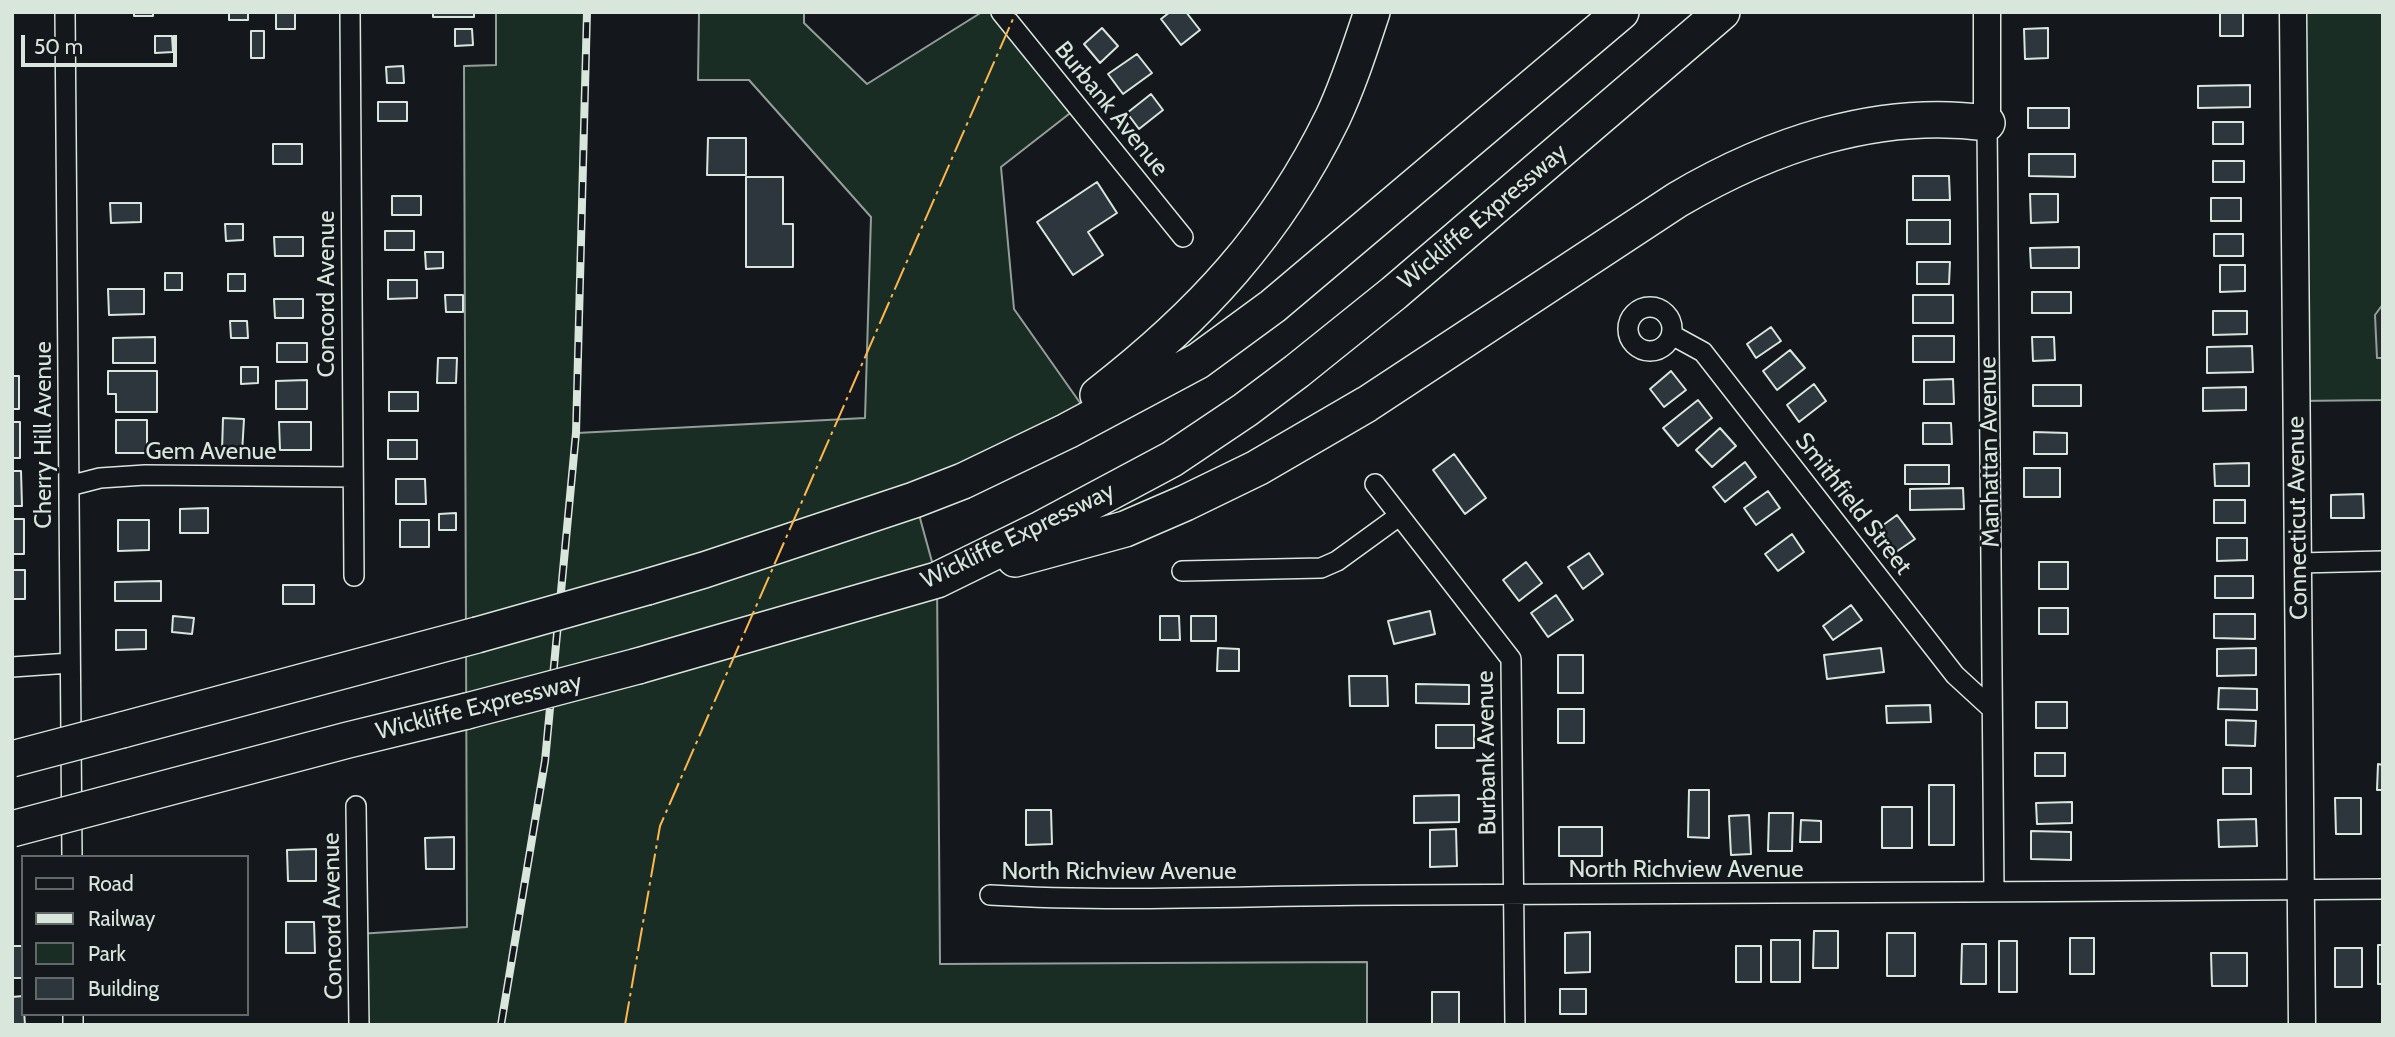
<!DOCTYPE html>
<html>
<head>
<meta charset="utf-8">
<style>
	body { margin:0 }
	#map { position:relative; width:2395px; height:1037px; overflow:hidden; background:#14181c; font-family:Cabin,sans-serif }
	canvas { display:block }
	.frame { position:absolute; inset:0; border:14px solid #d8e6dc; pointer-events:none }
	.legend { position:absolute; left:21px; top:855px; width:228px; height:161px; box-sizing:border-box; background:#14181c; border:2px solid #626a69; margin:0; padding:9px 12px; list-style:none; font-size:21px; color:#d8e6dc }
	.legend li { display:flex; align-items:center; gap:14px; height:35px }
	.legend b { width:35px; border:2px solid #626a69 }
	.scale { position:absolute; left:21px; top:35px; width:156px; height:32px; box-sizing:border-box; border:4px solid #d8e6dc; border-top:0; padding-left:9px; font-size:21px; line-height:24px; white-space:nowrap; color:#d8e6dc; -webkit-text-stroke:5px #14181c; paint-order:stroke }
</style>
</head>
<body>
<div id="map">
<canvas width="2395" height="1037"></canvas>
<div class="frame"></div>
<ul class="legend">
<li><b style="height:9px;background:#14181c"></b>Road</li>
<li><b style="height:9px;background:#d8e6dc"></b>Railway</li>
<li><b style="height:19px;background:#1a2d24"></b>Park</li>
<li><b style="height:19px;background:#2c363c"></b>Building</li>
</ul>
<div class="scale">50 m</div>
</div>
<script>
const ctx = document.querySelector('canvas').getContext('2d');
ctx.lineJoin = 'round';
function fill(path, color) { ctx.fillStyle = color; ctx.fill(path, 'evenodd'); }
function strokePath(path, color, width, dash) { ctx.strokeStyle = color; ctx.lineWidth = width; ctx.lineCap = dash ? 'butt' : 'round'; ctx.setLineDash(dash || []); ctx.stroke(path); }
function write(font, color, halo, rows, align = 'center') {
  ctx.font = font + ' Cabin,sans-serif'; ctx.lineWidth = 5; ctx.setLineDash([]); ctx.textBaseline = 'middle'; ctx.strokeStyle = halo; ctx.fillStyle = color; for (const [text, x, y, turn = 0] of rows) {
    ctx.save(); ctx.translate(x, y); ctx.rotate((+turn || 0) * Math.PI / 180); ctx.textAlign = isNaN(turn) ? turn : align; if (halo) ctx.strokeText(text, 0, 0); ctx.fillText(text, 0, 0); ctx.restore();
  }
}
const green = new Path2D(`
	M496,12h91l-10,421 288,-15 6,-201 -122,-137h-51l1,-68h105v11l63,61 115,-72h19l77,95 -77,60 13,142 69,98 -168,93 22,80 3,384 427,-2v63h-1008l-1,-91 109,-7 -3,-861 32,-1z
	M2293,12h90v388l-86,1z`);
fill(green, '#1a2d24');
strokePath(green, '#939e99', 2);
const parking = new Path2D(`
	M2383,304v54h-6l-2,-43z`);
fill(parking, '#24282b');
strokePath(parking, '#939e99', 2);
const building = new Path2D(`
	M134,12h19v4h-19z
	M229,12h19v8h-19z
	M276,12h19v17h-19z
	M433,12h41v5h-41z
	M1170,12h16l14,18 -19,15 -20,-26z
	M2220,12h23v24h-23z
	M1102,28l16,18 -18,17 -16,-19z
	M2048,28v30l-23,1 -1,-30z
	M455,29h17l1,16 -18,1z
	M251,31h13v27h-13z
	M155,36h17l1,16 -18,1z
	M1137,54l15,19 -29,21 -15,-20z
	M403,66l1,17h-17l-1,-16z
	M2250,85v22l-52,1v-22z
	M1151,94l12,16 -24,19 -12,-16z
	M378,102h29v19h-29z
	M2028,108h41v20h-41z
	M2213,122h30v22h-30z
	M708,138h38v37h-39z
	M273,144h29v20h-29z
	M2029,154h46v23l-46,-1z
	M2213,161h31v21h-31z
	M1913,176h36l1,24h-37z
	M746,177h37v47h10v43h-47z
	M1097,182l20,31 -29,19 15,23 -30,20 -36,-53z
	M2030,194h28v28l-27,1z
	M392,196h29v19h-29z
	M2211,198h30v23h-30z
	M110,203h31v19l-30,1z
	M1907,220h43v24h-43z
	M225,224h18v16l-17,1z
	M385,231h29v19h-29z
	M2214,234h29v22h-29z
	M274,237h29v19h-28z
	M2079,247v21h-48l-1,-20z
	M425,252h18v16l-17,1z
	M1917,262h33l-1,22h-32z
	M2220,265h25v26l-25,1z
	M165,273h17v17h-17z
	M228,274h17v17h-17z
	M388,280h29v18l-29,1z
	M108,289h36v25l-35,1z
	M2032,292h39v21h-39z
	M445,295h18v17h-17z
	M1913,295h40v28h-40z
	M274,299h29v19h-28z
	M2213,311h34v23l-34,1z
	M230,321h17l1,17h-17z
	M1771,327l10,14 -25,17 -9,-14z
	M1913,336h41v26h-41z
	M155,337v26h-42v-25z
	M2032,337h22l1,23 -22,1z
	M277,343h30v19h-30z
	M2252,346l1,26 -46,1v-26z
	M1790,350l15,18 -28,22 -14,-19z
	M438,358h19l-1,25h-19z
	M241,367h17v16l-17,1z
	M108,371h49v41h-41v-18h-8z
	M1671,371l15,19 -22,17 -14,-18z
	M12,376h7v33h-7z
	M1953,379l1,25h-30v-24z
	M307,380v29h-31v-28z
	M1814,384l12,17 -27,21 -12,-17z
	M2033,385h48v21h-48z
	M2246,387v23l-43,1v-23z
	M389,392h29v19h-29z
	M1698,400l14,18 -34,28 -15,-18z
	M223,418l21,1 -2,34 -20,-1z
	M116,420h31v33h-31z
	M12,422h8v36h-8z
	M279,422h32v28h-31z
	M1923,423h28l1,21h-29z
	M1720,428l16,18 -24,21 -16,-17z
	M2034,432l33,1v21h-33z
	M388,440h29v19h-29z
	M1454,454l32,44 -21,16 -32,-44z
	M1745,462l11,15 -31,25 -12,-15z
	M2249,463v23h-34l-1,-22z
	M1905,465h44v19h-44z
	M2024,468h36v29h-36z
	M12,471h9l1,35h-10z
	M396,479h29l1,25h-30z
	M1963,488l1,21 -54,1v-21z
	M1768,491l12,17 -24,17 -12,-17z
	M2363,494l1,24h-33v-23z
	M2214,500h31v23h-31z
	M208,508v25h-28v-24z
	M456,513v17h-17v-16z
	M1897,515l18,24 -19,13 -17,-24z
	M12,519h12v35h-12z
	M118,520h31v30l-31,1z
	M400,520h29v27h-29z
	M1792,534l12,18 -26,19 -13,-17z
	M2217,538h30v22l-30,1z
	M1589,553l14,21 -20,15 -15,-22z
	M1526,562l16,21 -23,18 -16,-21z
	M2039,562h29v27h-29z
	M12,570h13v29h-13z
	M2215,576h38v22h-38z
	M161,581v20h-46v-19z
	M283,585h31v19h-31z
	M1556,595l17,25 -25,17 -17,-24z
	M1851,605l11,15 -29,20 -10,-14z
	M2039,608h29v26h-29z
	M1430,611l5,23 -41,10 -6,-23z
	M2214,614h41v25l-41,-1z
	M173,616l21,2 -2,16 -20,-2z
	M1160,616h19l1,24h-20z
	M1191,616h25v25h-25z
	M116,630h30v19l-30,1z
	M1218,648l21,1v22h-22z
	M1881,648l3,24 -57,7 -3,-24z
	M2256,648v27l-39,1v-27z
	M1558,655h25v38h-25z
	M1349,676h38l1,30h-38z
	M1416,684l53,1v19l-53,-1z
	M2219,688l38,1v21l-39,-1z
	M2036,702h31v26h-31z
	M1930,705l1,17 -44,1 -1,-17z
	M1558,709h26v34h-26z
	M2226,720l30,1 -1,25 -29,-1z
	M1436,725h38v23h-38z
	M2035,753h30v23h-30z
	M2378,764l5,1v25h-6z
	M2223,768h28v26h-28z
	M1929,785h25v60h-25z
	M1689,790h20v48l-21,-1z
	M1459,795v27l-45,1v-27z
	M2335,798h26v36h-25z
	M2072,802v21l-35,1 -1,-21z
	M1882,807h30v41h-30z
	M1026,810h25l1,34 -26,1z
	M1769,813h24l-1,38h-24z
	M1749,815l2,39 -20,1 -2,-39z
	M2256,819l1,27 -38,1 -1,-27z
	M1801,820l20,1v21h-21z
	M1559,827h43v29h-43z
	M1456,829l1,37 -27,1v-37z
	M2031,831l40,1v28l-40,-1z
	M454,837v32h-28l-1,-31z
	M316,849v32h-28l-1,-31z
	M286,922h28l1,31h-29z
	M1814,931h24v37h-25z
	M1590,932v40l-25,1v-40z
	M1887,933h28v43h-28z
	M2070,938h24v36h-24z
	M1771,940h29v42h-29z
	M1999,941h18v51h-18z
	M1962,944h24v40h-25z
	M2378,945h5v39h-5z
	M12,946h11v32h-11z
	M1736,946h25v36h-25z
	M2335,948h27v39h-27z
	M2211,953h36v33h-35z
	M1560,989h26v25h-26z
	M1432,992h27v33h-27z
	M23,996l2,29h-13v-28z`);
fill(building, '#2c363c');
strokePath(building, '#d8e6dc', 2);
const street = new Path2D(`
	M65,12l7,845
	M350,12l4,564
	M1001,12l182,225
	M1987,123l7,769
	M1628 329a22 22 0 1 1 44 0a22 22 0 1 1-44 0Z
	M1672,335l31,17 252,323 37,34
	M1375,484l136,175 4,366
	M69,486l31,-8 45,-3 208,2
	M2299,563l84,-2
	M1182,571l139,-3 16,-7 62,-45
	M12,667l58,-4
	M356,806l3,219
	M990,895c135,8 270,0 406,0 329,0 658,-4 987,-6
	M73,1014v11`);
const secondary = new Path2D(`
	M2293,12l9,1013
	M1987,123v-111`);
const highway = new Path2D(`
	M1098,395c102,-79 178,-161 235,-278 16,-34 27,-69 39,-105
	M1015,559l110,-30 60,-26 72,-35 110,-64 310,-204c93,-55 201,-92 310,-77
	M647,587l57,-17 210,-70 49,-19 104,-50 131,-70 75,-55 348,-294
	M638,666l299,-86 104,-51 131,-70 73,-49 52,-39 97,-78 328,-281
	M122,730l355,-95
	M125,799l223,-59 119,-29`);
strokePath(street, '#d8e6dc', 22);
strokePath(secondary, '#d8e6dc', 29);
strokePath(highway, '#d8e6dc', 38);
strokePath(street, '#14181c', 19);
strokePath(secondary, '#14181c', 26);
strokePath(highway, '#14181c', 35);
const rail = new Path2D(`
	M501,1025l44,-264 31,-328 11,-421`);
strokePath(rail, '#d8e6dc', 8);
strokePath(rail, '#14181c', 5, [16]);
const highwayBridge = new Path2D(`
	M477,635l170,-48
	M467,711l171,-45
	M12,759l110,-29
	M12,829l113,-30`);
strokePath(highwayBridge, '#d8e6dc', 38, []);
strokePath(highwayBridge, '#14181c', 35);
strokePath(new Path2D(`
	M625,1025l35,-199 356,-814`), '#ffb74d', 2, [24, 5, 3.5, 5]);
write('24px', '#d8e6dc', '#14181c', [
	["Burbank Avenue",1111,109,51],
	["Wickliffe Expressway",1483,217,-40],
	["Concord Avenue",327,294,-90],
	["Cherry Hill Avenue",44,435,-90],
	["Gem Avenue",211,452],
	["Manhattan Avenue",1990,452,-91],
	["Smithfield Street",1853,504,52],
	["Connecticut Avenue",2298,518,-91],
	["Wickliffe Expressway",1018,536,-26],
	["Wickliffe Expressway",479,707,-14],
	["Burbank Avenue",1487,753,-91],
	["North Richview Avenue",1686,870],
	["North Richview Avenue",1119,872],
	["Concord Avenue",333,916,-91]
]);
</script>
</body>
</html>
